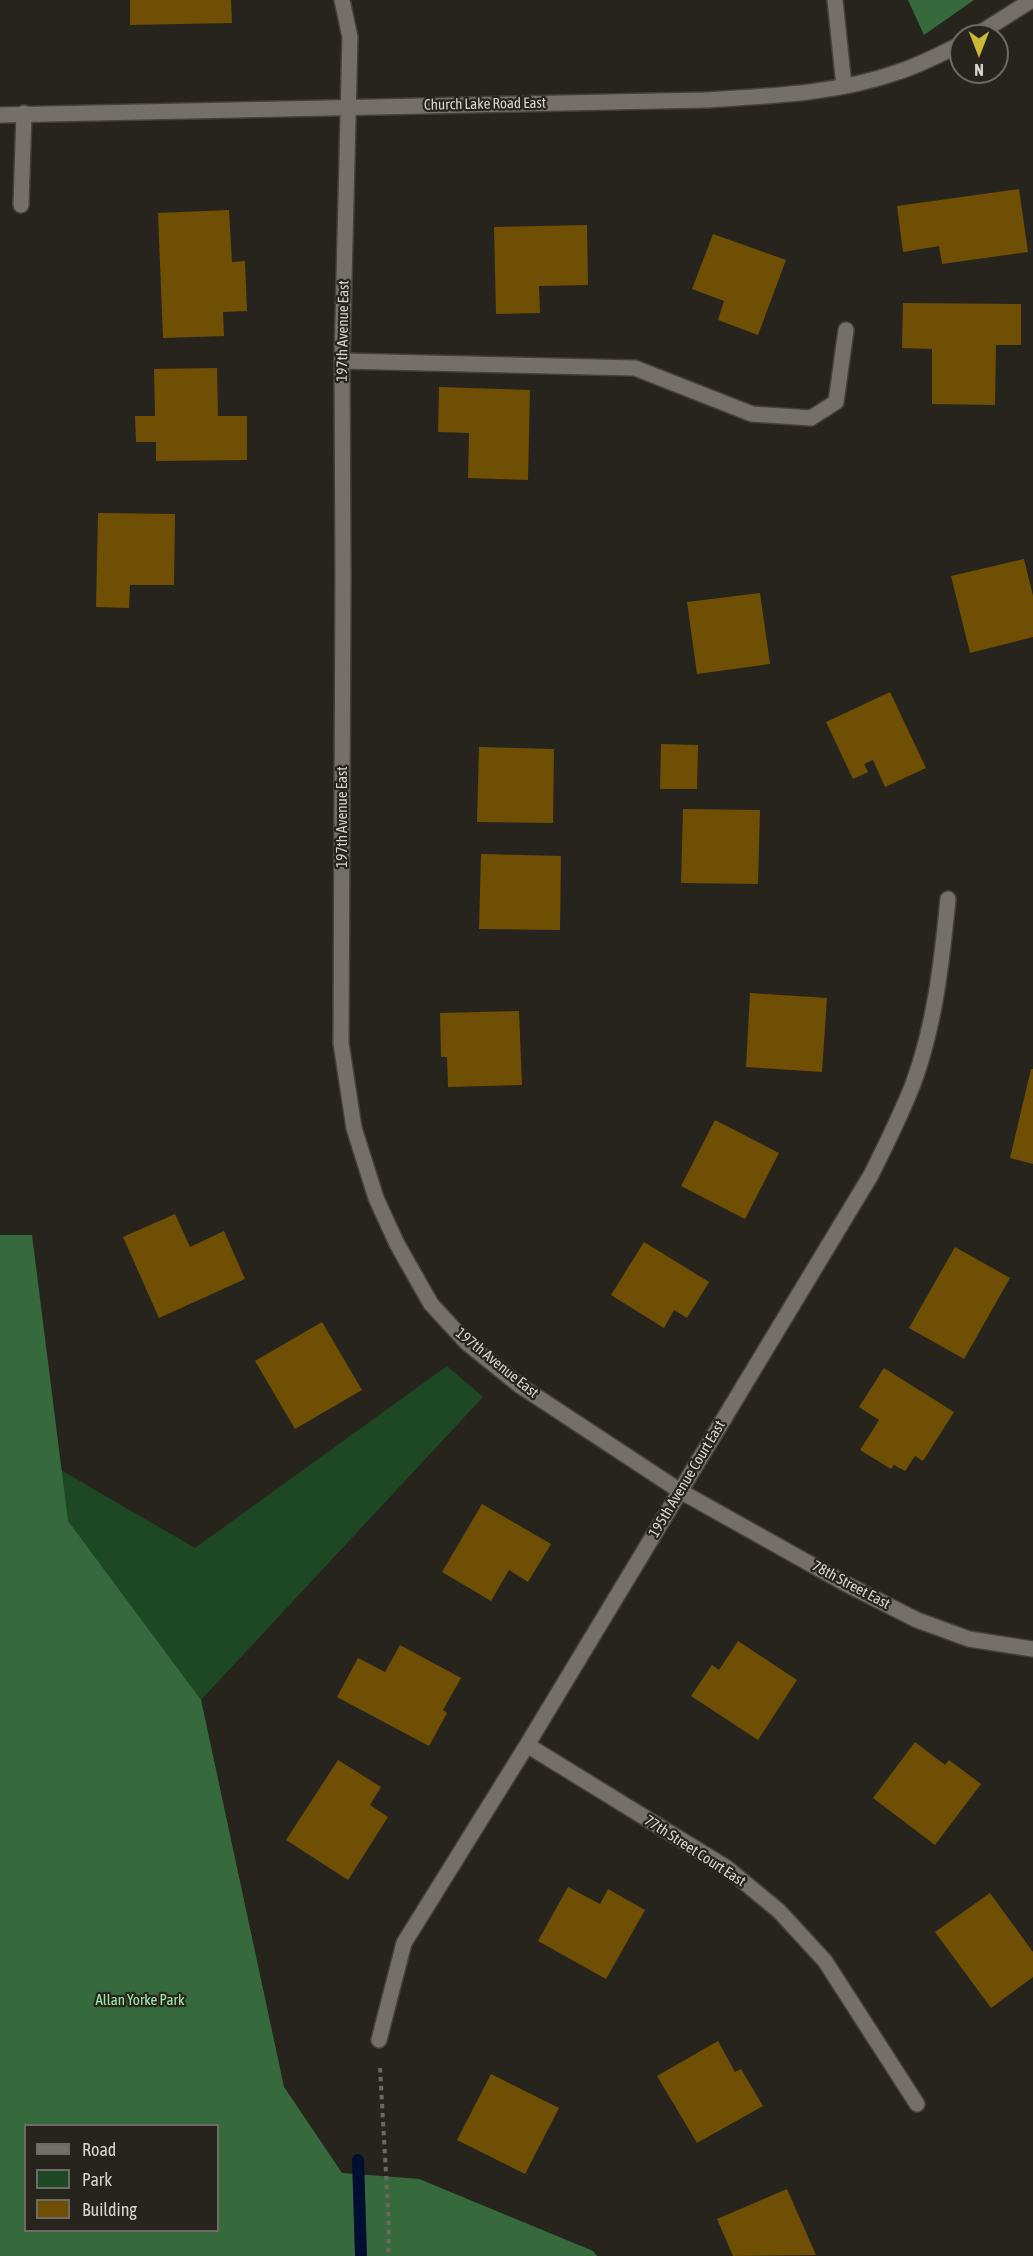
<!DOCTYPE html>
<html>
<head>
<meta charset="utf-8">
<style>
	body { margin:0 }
	#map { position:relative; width:1033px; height:2256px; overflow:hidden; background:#27241e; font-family:"Asap Condensed",sans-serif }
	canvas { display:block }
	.legend { position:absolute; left:24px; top:2124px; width:195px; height:108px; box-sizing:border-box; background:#27241e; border:2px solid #6d6b66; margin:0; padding:8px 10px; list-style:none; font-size:18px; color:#d7d5d1 }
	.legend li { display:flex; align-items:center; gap:12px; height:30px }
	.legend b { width:30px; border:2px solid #6d6b66 }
	.north { position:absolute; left:949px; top:24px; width:60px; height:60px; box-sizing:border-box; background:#27241e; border:2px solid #6d6b66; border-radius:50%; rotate:180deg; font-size:16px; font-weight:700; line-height:24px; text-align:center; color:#d7d5d1 }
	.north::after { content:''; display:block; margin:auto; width:21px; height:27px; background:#ccb938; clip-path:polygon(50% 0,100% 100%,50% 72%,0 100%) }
</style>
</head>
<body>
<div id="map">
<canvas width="1033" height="2256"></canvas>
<ul class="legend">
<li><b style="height:8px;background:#747069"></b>Road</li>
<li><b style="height:16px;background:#1e4824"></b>Park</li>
<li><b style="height:16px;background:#6f4f03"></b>Building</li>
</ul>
<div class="north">N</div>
</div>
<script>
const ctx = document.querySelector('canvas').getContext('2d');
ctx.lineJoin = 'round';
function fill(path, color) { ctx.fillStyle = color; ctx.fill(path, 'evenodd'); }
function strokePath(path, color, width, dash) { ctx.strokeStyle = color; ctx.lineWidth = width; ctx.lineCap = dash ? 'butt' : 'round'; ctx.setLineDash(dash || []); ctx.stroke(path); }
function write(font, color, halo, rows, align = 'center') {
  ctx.font = font + ' "Asap Condensed",sans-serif'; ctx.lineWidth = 4.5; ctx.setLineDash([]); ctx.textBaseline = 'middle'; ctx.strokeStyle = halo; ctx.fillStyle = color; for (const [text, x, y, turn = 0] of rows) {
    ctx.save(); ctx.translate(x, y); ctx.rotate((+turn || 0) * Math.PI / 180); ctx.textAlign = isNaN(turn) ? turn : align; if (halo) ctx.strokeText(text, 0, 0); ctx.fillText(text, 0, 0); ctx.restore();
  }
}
fill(new Path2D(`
	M447,1366l36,31 -282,303 83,387 58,86 77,6 174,72 4,5h-584l15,-805 167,97zM26,2126h192v104h-192z`), '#1e4824');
fill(new Path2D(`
	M908,0h66l-50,35z
	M0,1235h32l36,286 133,179 83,387 58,86 77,6 174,72 4,5h-597zM26,2126h192v104h-192z`), '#366a3c');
strokePath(new Path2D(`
	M358,2160l3,96`), '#000f30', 12);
fill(new Path2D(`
	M130,0h101l1,23 -102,2z
	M1019,189l9,63 -86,12 -3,-18 -36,6 -6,-46z
	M229,210l3,52 13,-1 2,50 -24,1 1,24 -61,2 -5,-125z
	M587,225l1,60 -49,1 1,27 -44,1 -2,-87z
	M713,234l73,26 -28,75 -40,-15 6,-19 -32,-12z
	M903,303l118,1v41h-25l-1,60 -63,-1v-55l-30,-1z
	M217,368l1,48h29v44l-91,1v-19h-20l-1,-26h20l-1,-47z
	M439,387l91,3 -2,90 -60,-2 1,-45 -31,-1z
	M98,513l77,1 -1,71h-44l-1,23 -33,-1z
	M1024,559l9,37v41l-63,16 -19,-77z
	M760,593l10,71 -73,10 -10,-72z
	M890,692l36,76 -41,19 -12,-27 -9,4 4,8 -15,7 -27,-57z
	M661,744l37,1 -1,44h-37z
	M479,747l75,2 -1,74 -76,-1z
	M683,809l77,1 -2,74 -77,-1z
	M481,854l80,2 -1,74 -81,-1z
	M750,993l77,5 -5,74 -76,-5z
	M519,1011l3,74 -74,2 -1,-30h-6l-1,-44z
	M1031,1069h2v95l-23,-6z
	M715,1120l64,33 -34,66 -64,-33z
	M175,1214l15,33 34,-16 21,48 -86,39 -36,-81z
	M644,1242l65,40 -22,36 -13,-8 -10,18 -53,-33z
	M955,1247l55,31 -46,81 -55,-31z
	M322,1322l40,68 -67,39 -40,-68z
	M884,1368l70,44 -31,49 -8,-5 -10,15 -11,-6 -3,4 -31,-19 19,-30 -20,-13z
	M482,1504l69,40 -23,38 -19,-12 -18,31 -49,-29z
	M738,1641l59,39 -39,60 -67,-44 21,-31 7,5z
	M400,1645l61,33 -18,32 4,3 -18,33 -92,-49 21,-39 27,14z
	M915,1742l30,23 4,-5 32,24 -46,61 -62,-47z
	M338,1760l43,27 -11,18 18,12 -40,63 -62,-40z
	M568,1887l32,17 8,-15 37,21 -39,69 -68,-38z
	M990,1893l43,59v25l-42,31 -56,-76z
	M718,2041l17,31 6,-3 22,37 -66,37 -40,-67z
	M491,2074l68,34 -34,66 -68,-34z
	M787,2189l29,66 -83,1 -16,-37z`), '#6f4f03');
const service = new Path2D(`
	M21,205l3,-92
	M342,361l293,7 117,46 59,4 25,-16 10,-72`);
const minor = new Path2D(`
	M342,0l8,37 -8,324 1,216 -2,466 13,85 22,70 21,46 34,60 36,39 52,42 161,106 166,93 71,36 52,19 64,10
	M835,0l9,86
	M527,1745l200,123 52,43 46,50 92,143
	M379,2040l25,-97 123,-198 344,-570c15,-30 30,-60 42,-91 22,-59 29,-124 35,-185`);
const tertiary = new Path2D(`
	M975,36l57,-36
	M0,115l704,-15c65,-4 132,-6 194,-28 22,-7 43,-18 63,-28`);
strokePath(service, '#44413c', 18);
strokePath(minor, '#44413c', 18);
strokePath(tertiary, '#44413c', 18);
strokePath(new Path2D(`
	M380,2068l9,158 -1,30`), '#6b6863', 4, [4.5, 4.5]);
strokePath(service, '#747069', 15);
strokePath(minor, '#747069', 15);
strokePath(tertiary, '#747069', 15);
write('15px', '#d7d5d1', '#27241e', [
	["Church Lake Road East",485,104,-1],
	["197th Avenue East",343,331,-89],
	["197th Avenue East",342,817,-90],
	["197th Avenue East",497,1363,39],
	["195th Avenue Court East",687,1479,-59],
	["78th Street East",851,1585,28],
	["77th Street Court East",695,1851,33]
]);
write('15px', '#a0eca6', '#27241e', [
	["Allan Yorke Park",140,2000]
]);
</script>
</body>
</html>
